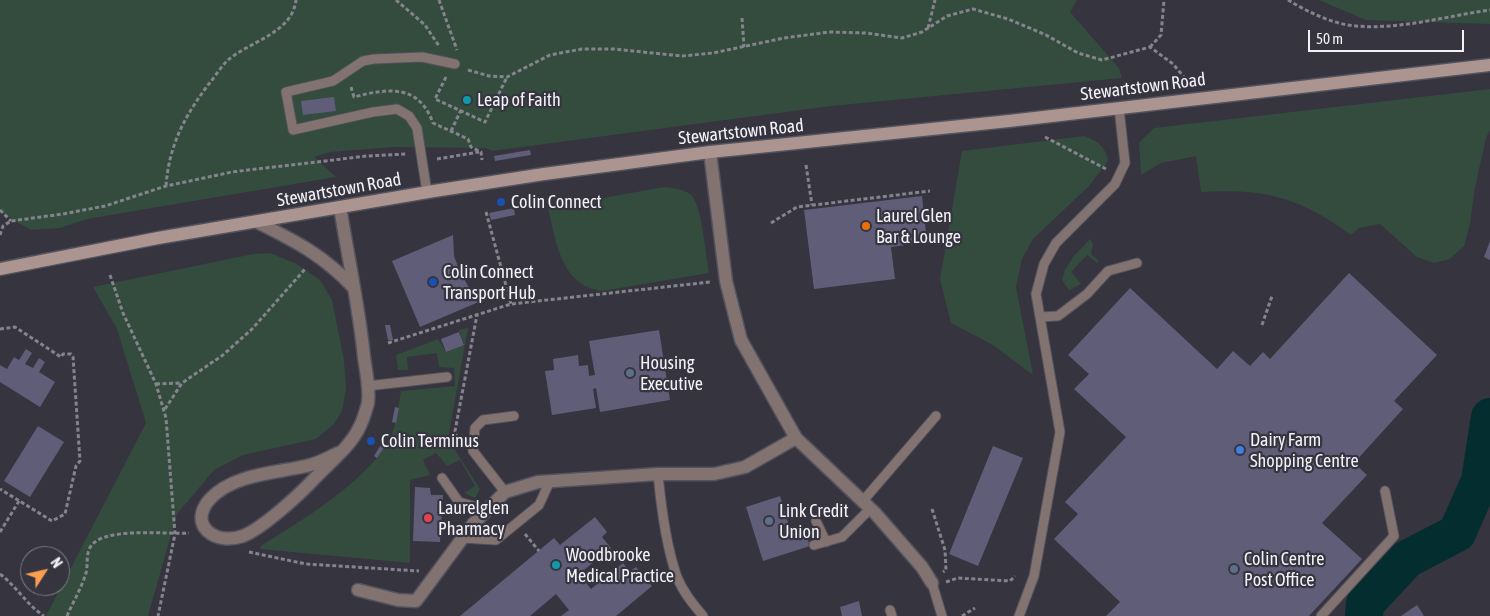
<!DOCTYPE html>
<html>
<head>
<meta charset="utf-8">
<style>
	body { margin:0 }
	#map { position:relative; width:1490px; height:616px; overflow:hidden; background:#35343f; font-family:"Asap Condensed",sans-serif }
	canvas { display:block }
	.north { position:absolute; left:20px; top:546px; width:50px; height:50px; box-sizing:border-box; background:#35343f; border:1px solid #818089; border-radius:50%; rotate:55deg; font-size:14px; font-weight:700; line-height:20px; text-align:center; color:#f3f2f9 }
	.north::after { content:''; display:block; margin:auto; width:18px; height:22px; background:#fb9e50; clip-path:polygon(50% 0,100% 100%,50% 72%,0 100%) }
	.scale { position:absolute; left:1308px; top:30px; width:156px; height:22px; box-sizing:border-box; border:2px solid #f3f2f9; border-top:0; padding-left:6px; font-size:15px; line-height:18px; white-space:nowrap; color:#f3f2f9; -webkit-text-stroke:4px #35343f; paint-order:stroke }
</style>
</head>
<body>
<div id="map">
<canvas width="1490" height="616"></canvas>
<div class="north">N</div>
<div class="scale">50 m</div>
</div>
<script>
const ctx = document.querySelector('canvas').getContext('2d');
ctx.lineJoin = 'round';
function fill(path, color) { ctx.fillStyle = color; ctx.fill(path, 'evenodd'); }
function strokePath(path, color, width, dash) { ctx.strokeStyle = color; ctx.lineWidth = width; ctx.lineCap = dash ? 'butt' : 'round'; ctx.setLineDash(dash || []); ctx.stroke(path); }
function write(font, color, halo, rows, align = 'center') {
  ctx.font = font + ' "Asap Condensed",sans-serif'; ctx.lineWidth = 4.5; ctx.setLineDash([]); ctx.textBaseline = 'middle'; ctx.strokeStyle = halo; ctx.fillStyle = color; for (const [text, x, y, turn = 0] of rows) {
    ctx.save(); ctx.translate(x, y); ctx.rotate((+turn || 0) * Math.PI / 180); ctx.textAlign = isNaN(turn) ? turn : align; if (halo) ctx.strokeText(text, 0, 0); ctx.fillText(text, 0, 0); ctx.restore();
  }
}
fill(new Path2D(`
	M0,0h1077l-7,12 49,56 3,10 -291,28 -339,45 -6,-3 -93,-1 -63,5 -16,5 22,20 -249,42 -27,9 -29,2 -31,-18z
	M1319,0h171v24l-124,-4z
	M1490,89v41l-4,8 -11,49 -5,37 -6,22 -14,13 -16,4 -17,-6 -37,-33 -21,4 -8,7c-51,-38 -87,-47 -150,-43l-5,-36 -35,7 -20,12 -2,-32 15,-15z
	M1084,136c13,4 22,11 24,25l-19,25 -56,53 -11,20 -6,28 17,88 -40,-30 -42,-22 -11,-44 22,-128z
	M664,187c9,1 19,2 26,7 12,9 16,64 19,79l-107,18c-41,-5 -46,-50 -54,-83z
	M1090,239l3,5 -2,10 8,7 -2,2 -10,-8 -16,17 10,12 -12,6 -7,-10 3,-10 8,-13z
	M270,253l25,10 25,17 12,20 12,60 2,29 -4,22 -8,13 -18,15 -73,16 -29,15 -37,44 -29,102h-102l100,-193 -29,-94 -24,-42 160,-33z
	M468,328l-20,111 32,50 -5,9 -11,-5 11,-7 -15,-26 -13,6 -11,-13 -13,7 7,15 -20,5v83l-150,-14 2,-4c38,-23 106,-65 127,-105 8,-16 9,-32 12,-49l54,-5 -1,-18 -15,-1 -2,-14 -30,4 1,13h-10l-2,-15 42,-16 8,13 18,-8 -5,-14z`), '#334c3e');
strokePath(new Path2D(`
	M1364,616l1,-12 42,-45 50,-26 23,-52 10,-64`), '#032d2e', 38);
fill(new Path2D(`
	M334,97l2,14 -33,4 -2,-14z
	M530,150l1,5 -36,6 -1,-5z
	M922,196l5,46 -36,5 4,32 -81,10 -10,-79z
	M514,208l1,7 -24,5 -2,-7z
	M453,235l1,21 6,16 11,19 10,10 -61,26 -28,-66z
	M1490,241v19l-6,-3z
	M1349,273l88,82 -43,46 9,8 -49,54 13,12 -45,48 40,36 -53,57h-203l14,-14 -66,-63 24,-25 -13,-12 61,-65 -52,-48 15,-15 -21,-19 62,-67 87,81 16,-18 17,15 13,-14 7,7z
	M385,325h5l3,15h-5z
	M659,330l11,70 -70,12 -4,-24 -3,1 3,19 -44,7 -7,-44 9,-1 -1,-11 25,-4 1,11 9,-1 1,11 6,-1 -6,-34z
	M459,332l5,13 -18,7 -5,-13z
	M26,349l6,4 -7,11 8,4 6,-10 6,4 -6,10 16,10 -15,25 -40,-25v-17l7,4 7,-12 5,3z
	M395,407l4,1 -3,15 -4,-1z
	M38,426l26,16 -34,55 -26,-16z
	M382,443l4,2 -9,13 -3,-2z
	M993,446l30,12 -45,108 -29,-12z
	M415,487l15,1 1,7h12l-3,47 -27,-1z
	M780,496l13,43 13,-5 4,12 -47,15 -17,-54z
	M595,517l12,15 -5,5 9,11 -32,26 12,15 32,-26 7,8 6,-4 16,19 -36,30h-55l8,-6 -13,-16 -26,22h-70l94,-78 6,7z
	M859,601l3,15h-20l-2,-9z
	M1417,605l7,11h-23z`), '#605d78');
const lane = new Path2D(`
	M427,192l-10,-64 -8,-12 -12,-7 -24,3 -80,18 -7,-38 47,-11 30,-20 11,-2 48,-2 33,7
	M1040,317l18,-1 29,-22 21,-23 29,-8
	M367,386l80,-9
	M658,474c3,32 8,72 19,103 6,15 16,27 26,39
	M442,478l17,24 28,8
	M505,492l-32,-41 2,-23 8,-8 31,-4
	M862,502l74,-86
	M816,521l10,21
	M462,538l34,2 43,-35 11,-24
	M814,545l28,-8 28,-28
	M932,583l10,33
	M890,610l2,6
	M1019,616l15,-40 26,-144 -24,-138 8,-30 12,-21 59,-59 10,-21 -6,-55
	M1321,616l73,-80 -9,-45`);
const street = new Path2D(`
	M710,152l16,129 15,59 55,98 79,75 47,54 10,16
	M257,222c38,19 66,33 96,65
	M338,453c-10,5 -21,11 -32,13 -30,7 -73,8 -96,33 -23,26 5,47 33,37 20,-8 56,-41 71,-57 15,-16 36,-32 45,-51 4,-7 7,-18 9,-25 2,-15 -2,-31 -4,-46 -5,-50 -16,-100 -24,-150
	M358,590l40,10 18,1 57,-77 32,-32 33,-10 120,-8h56l31,-7 51,-29`);
const secondary = new Path2D(`
	M0,269l158,-31 276,-47 110,-17 166,-22 299,-31 481,-56`);
strokePath(lane, '#53525d', 11);
strokePath(street, '#53525d', 15);
strokePath(secondary, '#53525d', 15);
strokePath(new Path2D(`
	M396,0l29,25 14,21
	M439,0l18,50
	M1288,0c20,12 44,24 68,26 44,4 90,-10 134,-16
	M742,18l2,29
	M928,28l7,-28
	M1150,47l11,-12 3,-35
	M468,70l21,6 18,1 43,-22 32,-6h32l68,7 31,-3 71,-15 45,-6 37,1 36,5 20,-6 25,-16 26,-7 35,10 38,16 32,18 24,7 48,-13 23,17 11,13
	M446,77l-11,22 50,23 22,-45
	M351,87l3,10c34,-9 65,-13 79,26l35,16 3,8 10,5 1,8
	M451,131l10,-21
	M1045,137l61,32
	M437,159l42,-7
	M806,165l6,40
	M166,186c3,-40 18,-69 42,-101 6,-7 12,-17 19,-24 22,-20 65,-27 69,-61
	M0,210l11,11
	M486,212l25,92
	M771,223l26,-16 133,-16
	M0,235l3,-9 8,-5 52,-7 42,-8 61,-20 66,-14 135,-16 40,-2
	M110,275l13,38 33,71 10,34 9,116 -17,82
	M1262,325l10,-29
	M0,329l15,-2 46,30 2,-3h8l2,3 7,104 -4,5 -11,48 -13,7 -52,-32
	M388,343l123,-39 199,-22
	M156,384l25,-1
	M165,409l17,-26 41,-28 29,-26 54,-61
	M459,444l-4,-13 22,-116
	M932,509l13,41 1,20 -3,2
	M0,532l19,-31
	M525,534l14,17
	M249,552l57,12 113,7
	M0,574c17,13 27,31 44,42
	M946,582l12,-4 52,3 5,-5
	M67,616c6,-14 15,-29 19,-43 2,-7 0,-16 3,-23 8,-25 79,-15 100,-17
	M962,616l13,-8`), '#85848d', 3, [4, 2.5]);
strokePath(lane, '#827370', 9);
strokePath(street, '#827370', 12);
strokePath(secondary, '#ac9590', 12);
for (const [x, y, r, color] of [
	[467,100,5,"#0f9aa8"],
	[501,202,5,"#1a4fb4"],
	[866,226,5,"#e8710a"],
	[433,282,5,"#1a4fb4"],
	[630,373,5,"#5c6f8a"],
	[371,441,5,"#1a4fb4"],
	[1240,450,5,"#3f7fe0"],
	[428,518,5,"#e0444e"],
	[769,521,5,"#5c6f8a"],
	[556,565,5,"#0f9aa8"],
	[1234,569,5,"#5c6f8a"]
]) { const dot = new Path2D(); dot.arc(x, y, r, 0, 2 * Math.PI); ctx.fillStyle = color; ctx.fill(dot); strokePath(dot, '#35343f', 2); }
write('18px', '#f3f2f9', '#35343f', [
	["Stewartstown Road",1143,87,-7],
	["Stewartstown Road",741,132,-6],
	["Stewartstown Road",339,190,-10]
]);
write('18px', '#f3f2f9', '#35343f', [
	["Leap of Faith",477,100],
	["Colin Connect",511,202],
	["Laurel Glen",876,216],
	["Bar & Lounge",876,237],
	["Colin Connect",443,272],
	["Transport Hub",443,293],
	["Housing",640,363],
	["Executive",640,384],
	["Dairy Farm",1250,440],
	["Shopping Centre",1250,461],
	["Colin Terminus",381,441],
	["Laurelglen",438,508],
	["Pharmacy",438,529],
	["Link Credit",779,511],
	["Union",779,532],
	["Woodbrooke",566,555],
	["Medical Practice",566,576],
	["Colin Centre",1244,559],
	["Post Office",1244,580]
], 'left');
</script>
</body>
</html>
